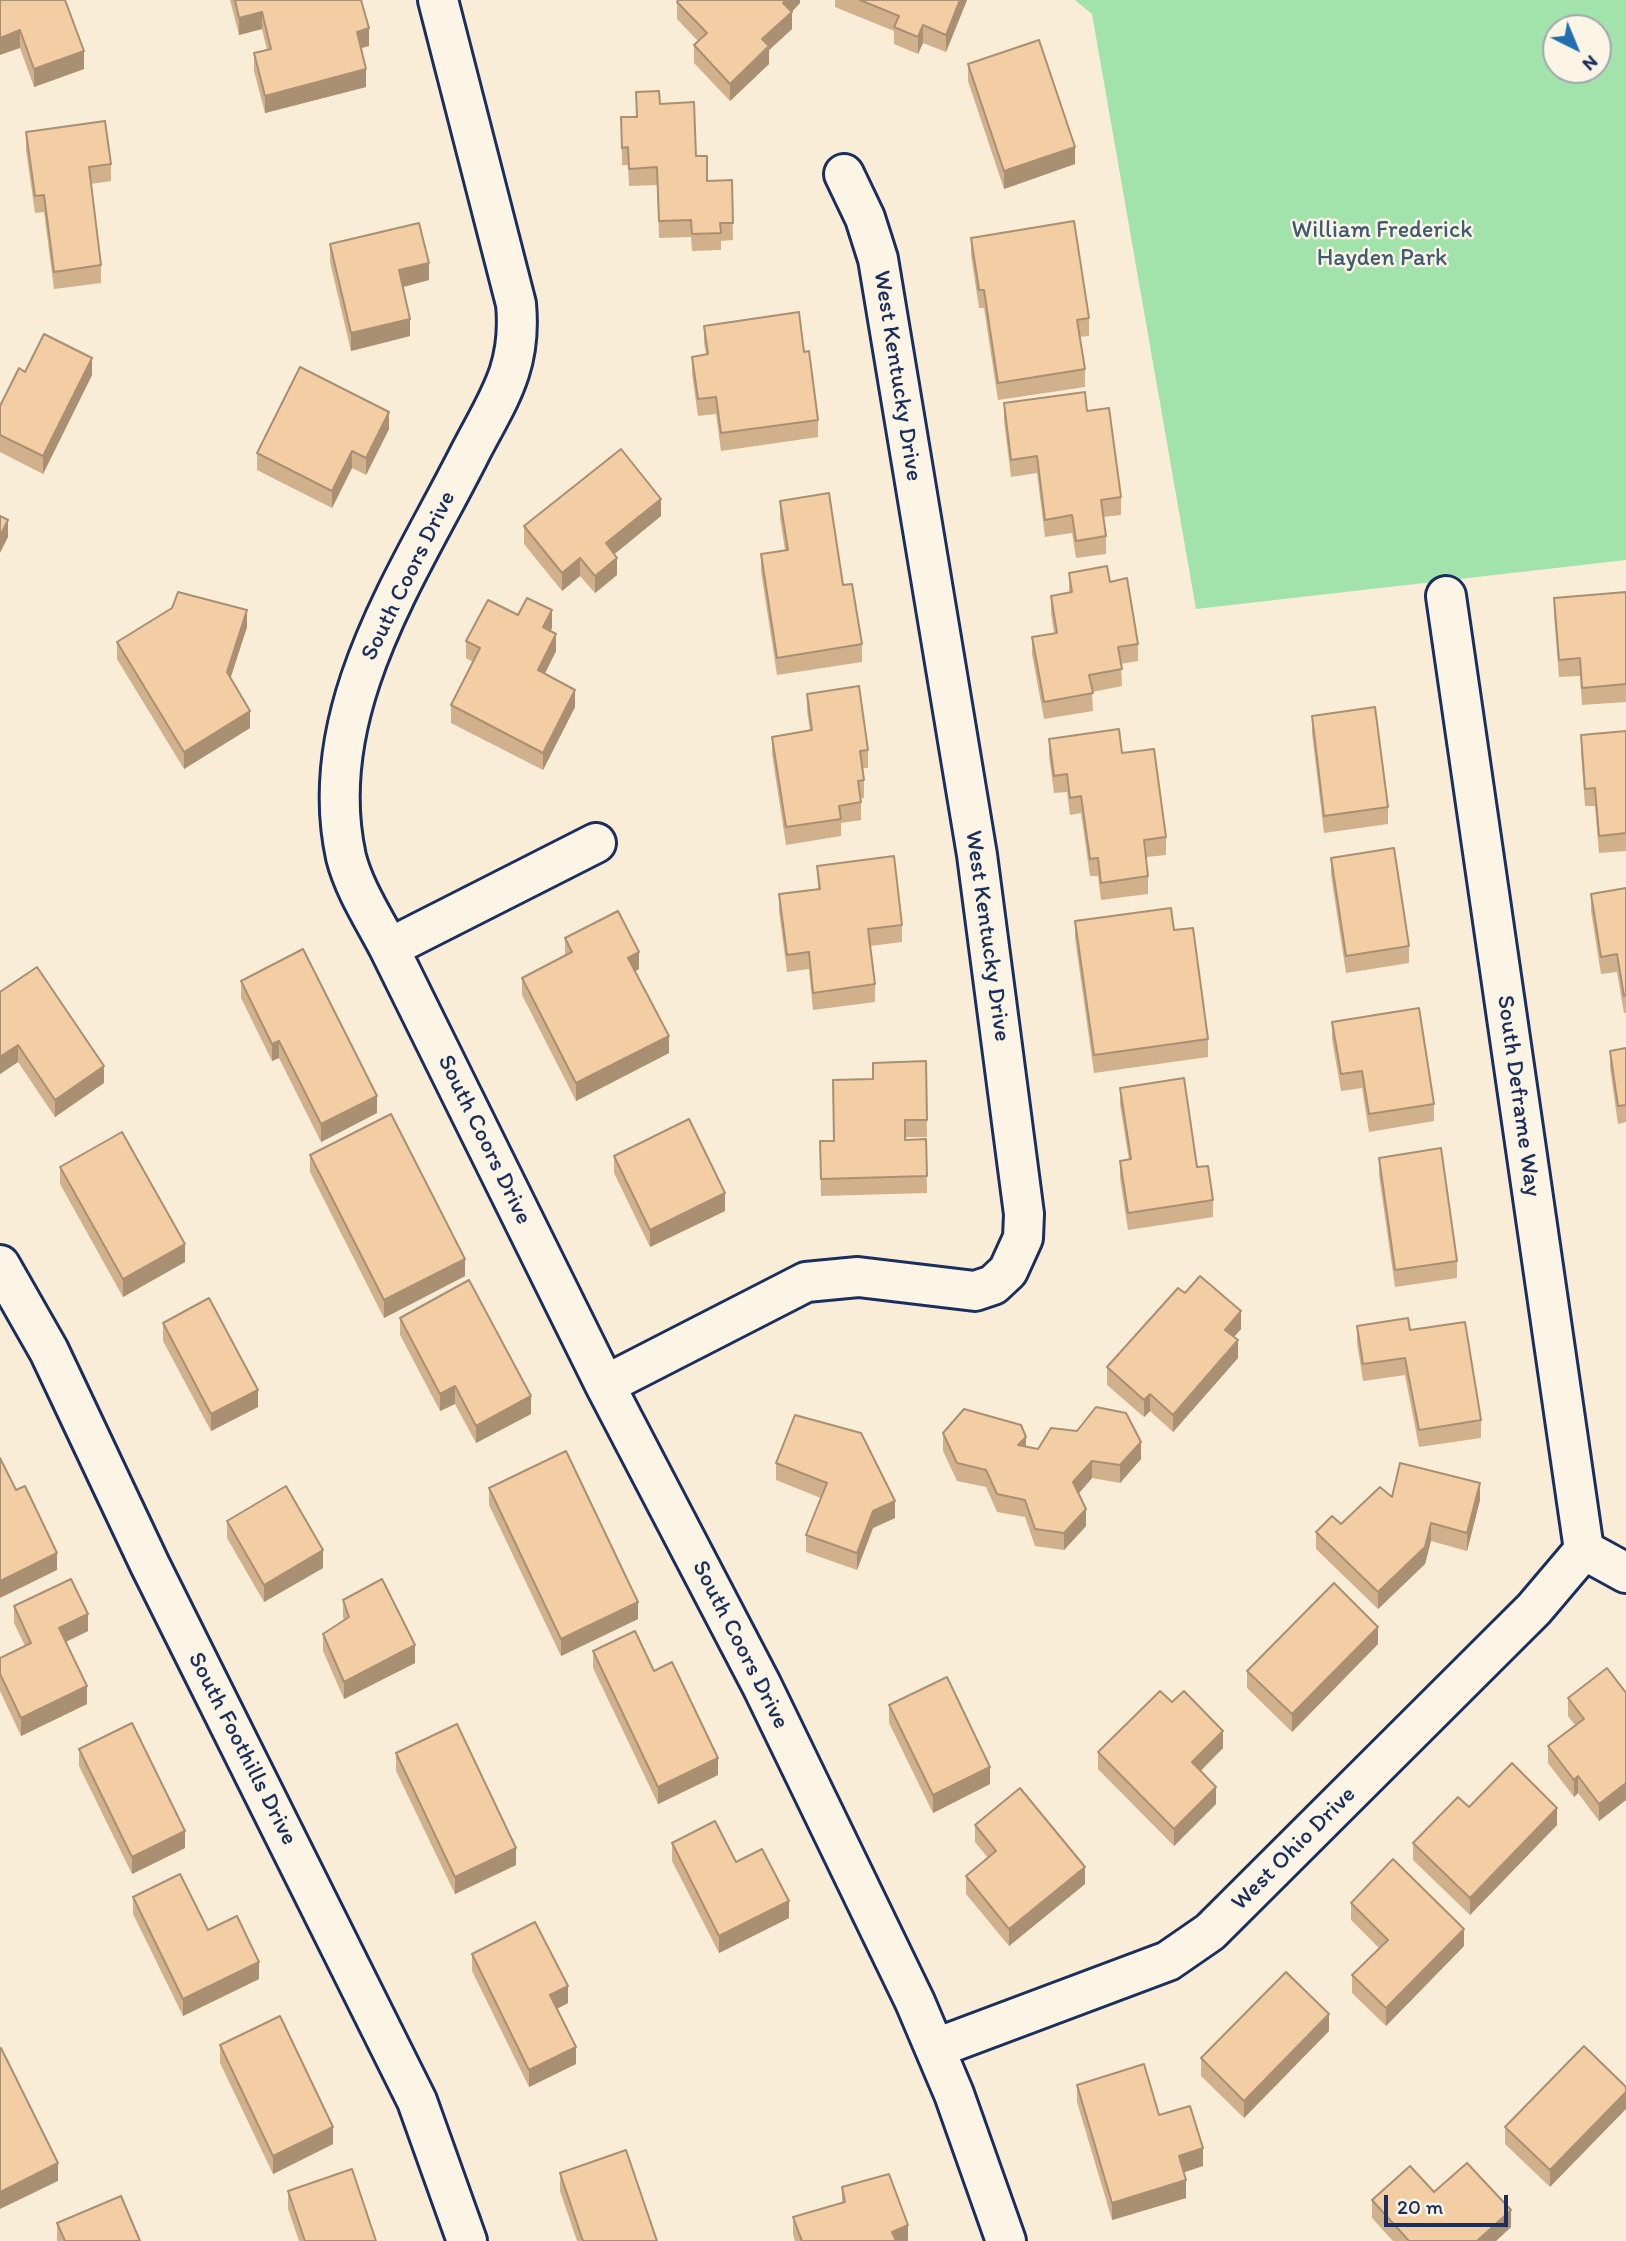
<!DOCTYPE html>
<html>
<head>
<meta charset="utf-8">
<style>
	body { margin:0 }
	#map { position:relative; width:1626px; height:2241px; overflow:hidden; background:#faedd8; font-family:Itim,sans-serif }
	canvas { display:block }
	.north { position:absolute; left:1542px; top:14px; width:70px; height:70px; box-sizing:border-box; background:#fcf5e5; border:2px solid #a2a6af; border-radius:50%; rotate:137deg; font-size:19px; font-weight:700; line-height:28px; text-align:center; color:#1b2f5e }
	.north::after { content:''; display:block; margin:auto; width:24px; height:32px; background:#1f6fb2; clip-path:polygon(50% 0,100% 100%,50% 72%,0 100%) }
	.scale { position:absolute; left:1384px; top:2195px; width:124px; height:32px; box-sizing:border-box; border:4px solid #1b2f5e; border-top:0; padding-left:9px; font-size:21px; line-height:24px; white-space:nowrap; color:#1b2f5e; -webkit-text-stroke:5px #fcf5e5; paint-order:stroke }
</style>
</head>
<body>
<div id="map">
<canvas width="1626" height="2241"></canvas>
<div class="north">N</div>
<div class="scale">20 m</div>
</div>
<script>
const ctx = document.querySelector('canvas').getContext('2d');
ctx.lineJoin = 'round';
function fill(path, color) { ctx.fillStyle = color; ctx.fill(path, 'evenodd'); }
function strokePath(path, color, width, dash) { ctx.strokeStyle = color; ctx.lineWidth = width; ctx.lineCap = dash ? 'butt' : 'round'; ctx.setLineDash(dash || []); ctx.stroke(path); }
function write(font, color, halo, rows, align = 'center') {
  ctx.font = font + ' Itim,sans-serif'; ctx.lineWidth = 5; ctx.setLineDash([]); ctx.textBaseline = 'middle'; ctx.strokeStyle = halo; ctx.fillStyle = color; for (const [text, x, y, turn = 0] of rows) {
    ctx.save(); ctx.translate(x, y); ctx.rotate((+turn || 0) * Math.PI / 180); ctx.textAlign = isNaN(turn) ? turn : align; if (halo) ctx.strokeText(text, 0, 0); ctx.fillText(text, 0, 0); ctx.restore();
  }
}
fill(new Path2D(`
	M1075,0h551v560l-430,49 -104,-595zM1556,28h42v42h-42z`), '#a2e3ac');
const minor = new Path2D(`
	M438,0l78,304c6,64 -18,95 -46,149 -62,123 -156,258 -124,404 8,32 28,62 43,91l216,437 157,301 153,316 39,92 52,147
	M1446,596l138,954 42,23
	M389,948l207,-105
	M0,1265l49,86 101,214 267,536 50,140
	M605,1385l201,-103 52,-5 117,14 18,-6 15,-14 15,-33 1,-24 -47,-359 -99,-596 -13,-41 -21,-44
	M936,2048l232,-87 42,-29 324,-323 50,-59`);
strokePath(minor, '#1b2f5e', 44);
strokePath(minor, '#fcf5e5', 38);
fill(new Path2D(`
	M0,0l84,69 -50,18 -14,-39z
	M230,0h131l8,46 -8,2 5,39 -101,26 -11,-42v-18l13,-3 -5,-21 -23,6z
	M800,0v3l-8,8v18l-23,21v14l-39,37 -36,-38v-18l4,-4 -21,-22v-17z
	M835,0h132l-21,52 -23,-9 -5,11 -24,-10v-13l-59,-24z
	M968,64l107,100 -71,25 -36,-108z
	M660,104l36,52 11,25 25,-1 1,60 -12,1v9l-29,1 -1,-14 -32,1 -2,-53 -28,1 -1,-21h-6l-1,-48h15z
	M26,132l85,32v17l-20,3 10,81v18l-47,6 -10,-77 -9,1 -9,-63z
	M971,238l118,80v18l-10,1 6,32v18l-87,13 -14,-92h-5l-8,-53z
	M330,244l99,36 -26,7 7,49 -59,15 -21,-89z
	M704,326l100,26 14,68v17l-97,14 -5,-37 -18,2 -6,-42v-17l14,-3 -2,-11z
	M25,372l67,3 -49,99 -43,-22v-46z
	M1004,403l83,8 34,86v18l-18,2 3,19v18l-30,4 -4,-25 -27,4 -8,-64 -26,4 -7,-56z
	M389,429l-23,46 -14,-7 -20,40 -75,-38v-17z
	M780,501l82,143v18l-85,13 -16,-104v-17l24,-4 -5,-32z
	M661,516l-47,38 3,21 -22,18 -15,-17 -18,15 -38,-47v-18z
	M1069,573l41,9 28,62v17l-17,3 1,22 -30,6 1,19 -49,8 -12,-65v-17l22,-4 -3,-20v-17l18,-3z
	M1626,592v110l-44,3 -2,-29 -21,1 -5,-62v-17z
	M518,615l34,13 -2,3 6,20 -12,23 31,33 -32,63 -92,-47v-18l22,-43 -7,-4v-17z
	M247,627l-17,51 20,50 -66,41 -67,-110v-17z
	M807,694l61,56v18h-6l2,12v18h-3v22l-20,3v13l-55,9 -14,-91v-17l38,-6 -3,-20z
	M1312,716l76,91v17l-64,9 -12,-100z
	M1626,731v120l-27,2 -4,-47h-10l-4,-54v-17z
	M1049,739l73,14 44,84v18l-20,2 2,19v18l-47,6 -3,-24h-8l-9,-63 -11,2 -3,-23 -13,1 -5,-37z
	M1331,858l78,88v17l-63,10 -15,-98z
	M817,866l85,59v17l-32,4 5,38v18l-62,8 -4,-41 -22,3 -8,-61v-17l39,-5z
	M1626,888v125h-2l-7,-41 -16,2 -10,-63v-17z
	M1075,921l99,9 34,109v18l-114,16 -19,-135z
	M565,938l74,31 -4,2 34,82 -93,48 -54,-106v-17l43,-23z
	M241,981l136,132 -56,29 -42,-84 -7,3 -31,-63z
	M0,992l104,91 -49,34 -37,-55 -18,12z
	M1332,1022l102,82v17l-65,11 -7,-44 -21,3 -9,-52z
	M1626,1048v74l-8,2 -8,-56v-17z
	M926,1061l1,76h-22v3l21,-1 1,54 -106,3 -1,-55h14l39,-62z
	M1120,1088l77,79 16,33v17l-85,13 -8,-52v-17l9,-1 -9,-55z
	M310,1155l155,121 -81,42 -74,-146z
	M614,1156l111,55 -75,36 -36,-74z
	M1379,1158l78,103v17l-62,9 -16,-112z
	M60,1167l125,95 -62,35 -63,-113z
	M1185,1293l56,36 -7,8 4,21 -65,74 -23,-21 -6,6 -37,-32v-18z
	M400,1318l131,96 -55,29 -21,-39 -15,7 -40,-76z
	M163,1323l95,84 -47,24 -48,-90z
	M1357,1326l53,4 71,90v18l-62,9 -14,-72 -42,6 -6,-38z
	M861,1433l34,85 -22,10 -16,42 -51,-18v-17l15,-37 -45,-18v-17z
	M943,1433l95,16 103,10 -21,24 -28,-5 -14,16 8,32 -22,24 -29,-4 -10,-29 -28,-5 -11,-25 -29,-6 -14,-30z
	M489,1488l149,131 -77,37 -72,-151z
	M1392,1497l88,3 -13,51 -36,-10 -6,23 -47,45 -62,-60v-17l25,-8z
	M227,1521l96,47 -59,34 -37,-64z
	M343,1600l72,63 -71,36 -21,-48v-17l21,-14 -1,-3z
	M14,1606l74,25 -22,11 21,62 -66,32 -21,-45v-33l25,-12 -11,-23z
	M1378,1644l-86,88 -45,-44v-17z
	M593,1651l61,20 64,104 -60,29 -65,-136z
	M1626,1693v107l-27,21 -21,-28 -4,4 -26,-34v-17l27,-21 -7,-9v-18z
	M1172,1702l51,46 -22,23 15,33 -42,42 -76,-77v-17z
	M889,1705l101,79 -57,29 -44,-90z
	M79,1749l106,99 -53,26 -53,-108z
	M396,1753l120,112 -61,29 -59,-123z
	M1469,1807l88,18 -87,90 -57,-55v-17z
	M975,1825l110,59 -76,62 -43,-52v-18l22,-18 -13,-16z
	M672,1843l64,19 53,56 -70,35 -47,-92z
	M133,1897l75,33 51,49 -76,37 -50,-102z
	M1351,1903l113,43 -78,80 -34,-33v-18l27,-27 -28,-28z
	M472,1954l96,49 -11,6 19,55 -47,23 -57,-116z
	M1329,2031l-85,87 -43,-42v-18z
	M220,2045l113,99 -60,30 -53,-111z
	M1584,2046l-34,141 -45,-43v-17z
	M1077,2085l82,30 44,51 -19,6 2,26 -74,22 -35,-118z
	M560,2173l97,68h-80l-17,-50z
	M842,2187l66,54h-113l-2,-7v-17l49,-14z
	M288,2191l88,50h-77l-11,-32z
	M1434,2192l77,35 -15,14h-103l-21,-23v-18z
	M57,2223l83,18h-83z`), '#d1b08c');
fill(new Path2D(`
	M786,0h14v3l-12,13 4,-4v17l-23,21v14l-39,37v-17z
	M960,0h7l-21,52v-17z
	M262,12v17l-23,6v-17z
	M923,25v18l-5,11v-17z
	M369,28v18l-12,3v-17z
	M20,30v18l-20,7v-17z
	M84,51v18l-50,18v-18z
	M366,69v18l-101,26v-17z
	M1075,147v17l-71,25v-18z
	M429,263v17l-30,8v-18z
	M410,319v17l-59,15v-18z
	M92,358v17l-49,99v-18z
	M389,412v17l-23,46v-17z
	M352,451v17l-20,40v-17z
	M661,499v17l-55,45v-18z
	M8,520v17l-8,16v-17z
	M580,558v18l-18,15v-18z
	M617,558v17l-22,18v-17z
	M247,610v17l-20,62v-17z
	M552,610v18l-9,17v-18z
	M556,634v17l-18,37v-18z
	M575,690v17l-32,63v-17z
	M250,711v17l-66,41v-17z
	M639,952v17l-11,6v-17z
	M669,1036v17l-93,48v-18z
	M279,1041v17l-7,3v-17z
	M18,1045v17l-18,12v-17z
	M104,1066v17l-49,34v-17z
	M377,1096v17l-56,29v-18z
	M725,1193v18l-75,36v-17z
	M185,1244v18l-62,35v-18z
	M465,1259v17l-81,42v-18z
	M1241,1311v18l-16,18v-17z
	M1238,1340v18l-65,74v-17z
	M455,1386v18l-15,7v-17z
	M258,1390v17l-47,24v-17z
	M1150,1394v17l-6,6v-17z
	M531,1396v18l-55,29v-17z
	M1026,1437v17l-8,-9z
	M1141,1442v17l-21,24v-18z
	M1092,1461v17l-19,22v-18z
	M1480,1483v17l-13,51v-18z
	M895,1501v17l-22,10 -16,42v-17l16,-42z
	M1086,1509v17l-22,24v-17z
	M1431,1523v18l-6,23 -47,45v-17z
	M323,1550v18l-59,34v-17z
	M57,1553v17l-57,28v-17z
	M638,1602v17l-77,37v-17z
	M88,1614v17l-29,14v-17z
	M1378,1627v17l-86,88v-18z
	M415,1645v18l-71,36v-17z
	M87,1686v18l-66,32v-18z
	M1223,1731v17l-31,31v-17z
	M718,1758v17l-60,29v-17z
	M990,1767v17l-57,29v-18z
	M1578,1776v17l-4,4v-17z
	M1626,1783v17l-27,21v-17z
	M1216,1787v17l-42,42v-17z
	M1557,1808v17l-87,90v-17z
	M185,1831v17l-53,26v-17z
	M516,1848v17l-61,29v-17z
	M1085,1867v17l-76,62v-17z
	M789,1901v17l-70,35v-17z
	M1464,1929v17l-78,80v-18z
	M259,1962v17l-76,37v-17z
	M568,1986v17l-18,9v-17z
	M1329,2014v17l-85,87v-17z
	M576,2047v17l-47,23v-17z
	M1626,2092v17l-76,78v-17z
	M333,2127v17l-60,30v-18z
	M1203,2148v18l-24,8v-18z
	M58,2163v18l-58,28v-17z
	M1186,2180v18l-74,22v-17z
	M1511,2210v17l-15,14h-19z
	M908,2225v16h-16v-9z`), '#aa9072');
const building = new Path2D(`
	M0,0h65l19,51 -50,18 -14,-39 -20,8z
	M235,0h126l8,28 -12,4 9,37 -101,27 -11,-43 17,-4 -9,-37 -23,6z
	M678,0h108l-3,3 9,9 -30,27 7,7 -39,38 -36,-39 13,-12 -30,-31z
	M860,0h100l-14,35 -23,-10 -5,12 -24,-10 5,-11z
	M1039,40l36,107 -71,24 -36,-107z
	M659,91l1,13 34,-2 2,54h11v25l25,-1 1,43h-13l1,10 -29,1 -1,-14 -32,1 -2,-54 -28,2 -1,-22 -6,1 -1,-31h16l-1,-25z
	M105,121l6,43 -22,3 12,98 -47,7 -10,-77 -9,1 -9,-64z
	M1074,221l15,97 -12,2 8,49 -87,14 -14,-93h-5l-8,-52z
	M419,223l10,40 -30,7 11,49 -59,14 -21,-89z
	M799,312l5,40 5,-1 9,69 -97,13 -5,-36 -18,2 -6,-42 16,-3 -4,-28z
	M44,334l48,24 -49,98 -43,-21v-29l19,-38 6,4z
	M300,367l89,45 -23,46 -14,-7 -20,40 -75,-38z
	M1085,392l2,19 22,-3 12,89 -20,3 5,36 -30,5 -4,-26 -27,5 -8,-64 -26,4 -7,-57z
	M621,449l40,50 -55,44 11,15 -22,18 -15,-18 -18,15 -38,-47z
	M829,493l14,92 9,-1 10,60 -85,14 -16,-104 27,-4 -8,-49z
	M0,516l8,4 -8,16z
	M1107,566l3,16 17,-4 11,66 -20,3 4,22 -33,6 4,18 -49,9 -12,-65 25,-4 -6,-37 21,-4 -3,-19z
	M178,592l69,18 -20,62 23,39 -66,41 -67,-110 55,-34z
	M1626,592v92l-44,4 -2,-30 -21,2 -5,-62z
	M527,598l25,12 -9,17 13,7 -18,36 37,20 -32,63 -92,-48 29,-57 -14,-7 22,-41 30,15z
	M859,686l9,64 -8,1 4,29 -6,1 3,21 -22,4 2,13 -55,8 -14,-90 40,-7 -5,-36z
	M1375,707l13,100 -64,9 -12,-100z
	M1119,729l3,24 32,-4 12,88 -22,3 4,36 -47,7 -3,-25 -8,1 -9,-63 -11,2 -3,-24 -13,2 -5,-37z
	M1626,731v102l-27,3 -4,-48 -10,1 -4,-54z
	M1394,848l15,98 -63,10 -15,-98z
	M894,856l8,69 -34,4 7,55 -62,9 -4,-41 -22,3 -8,-61 41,-5 -3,-23z
	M1626,888v107l-2,1 -7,-42 -16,3 -10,-63z
	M1171,908l3,22 19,-2 15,111 -114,16 -19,-134z
	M618,911l21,41 -11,6 41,78 -93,47 -54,-105 50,-26 -7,-14z
	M303,949l74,147 -56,28 -42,-83 -7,3 -31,-63z
	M37,967l67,99 -49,34 -37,-55 -18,12v-65z
	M1419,1008l15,96 -65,10 -7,-43 -21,3 -9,-52z
	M1626,1048v57l-8,1 -8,-55z
	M926,1061l1,59h-22v20l21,-1 1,37 -106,3 -1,-38h14l-1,-61 40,-1v-16z
	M1184,1078l13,89 11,-1 5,34 -85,13 -8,-52 11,-2 -11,-71z
	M391,1114l74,145 -81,41 -74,-145z
	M689,1119l36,74 -75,37 -36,-74z
	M122,1132l63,112 -62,35 -63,-112z
	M1441,1148l16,113 -62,9 -16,-112z
	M1200,1276l41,35 -16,19 13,10 -65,75 -23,-21 -6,6 -37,-33 71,-79 7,5z
	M469,1280l62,116 -55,30 -21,-40 -15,8 -40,-76z
	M209,1298l49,92 -47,24 -48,-91z
	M1408,1318l2,12 55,-8 16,98 -62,10 -14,-72 -42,6 -6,-38z
	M1096,1407l30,6 15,29 -21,23 -28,-4 -19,21 13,27 -22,24 -29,-4 -10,-29 -28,-6 -11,-24 -29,-7 -14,-30 21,-24 57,16 5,12 -8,8 20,4 13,-21 26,3z
	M795,1415l66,18 34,68 -22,10 -16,42 -51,-18 21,-52 -51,-20z
	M566,1451l72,151 -77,37 -72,-151z
	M0,1458l16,32 9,-4 32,67 -57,28z
	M1400,1463l80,20 -13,50 -36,-10 -6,24 -47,45 -62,-60 16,-16 9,8 39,-37 12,10z
	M286,1486l37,64 -59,35 -37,-64z
	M71,1579l17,35 -29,14 28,58 -66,32 -21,-44v-16l31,-15 -17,-37z
	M382,1579l33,66 -71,37 -21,-48 26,-17 -6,-17z
	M1334,1583l44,44 -86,87 -45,-43z
	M635,1631l19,40 18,-9 46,96 -60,29 -65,-136z
	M1607,1668l19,25v90l-27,21 -21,-28 -4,4 -26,-34 36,-27 -16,-21z
	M947,1677l43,90 -57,28 -44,-90z
	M1160,1691l12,11 12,-11 39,40 -31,31 24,25 -42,42 -76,-77z
	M132,1723l53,108 -53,26 -53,-108z
	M457,1724l59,124 -61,29 -59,-124z
	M1512,1763l45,45 -87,90 -57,-55 45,-46 11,10z
	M1020,1788l65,79 -76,62 -43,-53 30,-25 -21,-26z
	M715,1821l21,41 26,-13 27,52 -70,35 -47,-93z
	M1393,1859l71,70 -78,79 -34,-33 36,-35 -37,-37z
	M180,1874l28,56 29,-14 22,46 -76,37 -50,-102z
	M535,1922l33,64 -18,9 26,52 -47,23 -57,-116z
	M1286,1972l43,42 -85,87 -43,-43z
	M280,2016l53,111 -60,29 -53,-111z
	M1584,2046l42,41v5l-76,78 -45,-43z
	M1,2048l57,115 -58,29v-143z
	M1144,2064l15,51 31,-9 13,42 -24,8 7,24 -74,23 -35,-118z
	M626,2150l31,91h-74l-23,-68z
	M1467,2163l44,47 -34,31h-68l-37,-41 38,-34 24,26z
	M352,2169l24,72h-71l-17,-50z
	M889,2174l19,51 -16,7 4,9h-94l-9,-24 52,-15 -3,-15z
	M121,2196l19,45h-75l-8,-18z`);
fill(building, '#f3cda3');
strokePath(building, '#aa9072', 2);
write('24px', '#3d5c72', '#fcf5e5', [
	["William Frederick",1382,231],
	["Hayden Park",1382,259]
]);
write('24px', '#1b2f5e', '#fcf5e5', [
	["West Kentucky Drive",897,376,81],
	["South Coors Drive",409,576,-64],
	["West Kentucky Drive",987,936,82],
	["South Deframe Way",1518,1096,82],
	["South Coors Drive",484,1140,64],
	["South Coors Drive",740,1645,63],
	["South Foothills Drive",242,1749,63],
	["West Ohio Drive",1294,1849,-45]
]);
</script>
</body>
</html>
